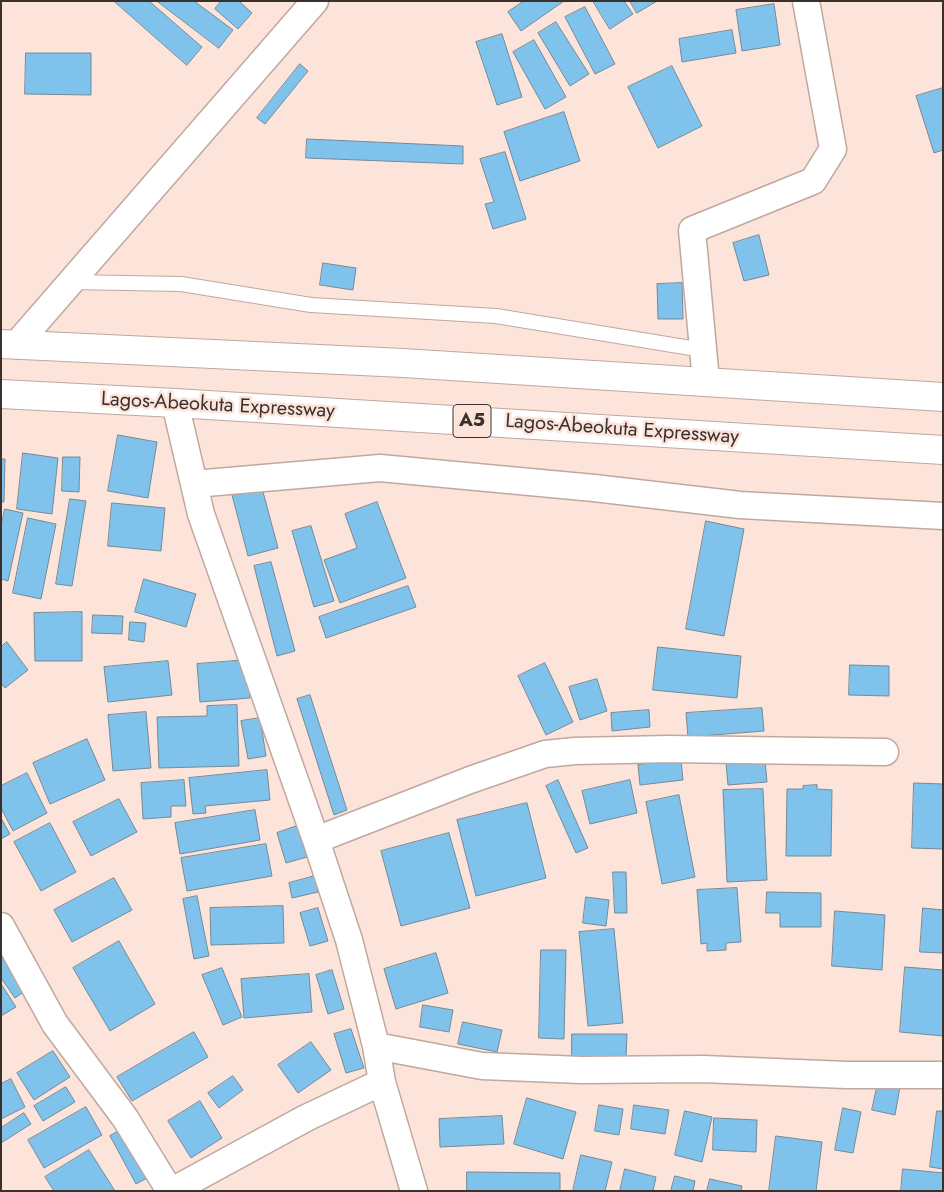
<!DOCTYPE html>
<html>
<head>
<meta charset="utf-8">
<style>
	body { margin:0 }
	#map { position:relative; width:944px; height:1192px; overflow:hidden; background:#fde4db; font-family:Jost,sans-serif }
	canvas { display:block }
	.frame { position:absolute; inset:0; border:2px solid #3a312d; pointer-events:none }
</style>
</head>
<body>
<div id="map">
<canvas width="944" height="1192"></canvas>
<div class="frame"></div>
</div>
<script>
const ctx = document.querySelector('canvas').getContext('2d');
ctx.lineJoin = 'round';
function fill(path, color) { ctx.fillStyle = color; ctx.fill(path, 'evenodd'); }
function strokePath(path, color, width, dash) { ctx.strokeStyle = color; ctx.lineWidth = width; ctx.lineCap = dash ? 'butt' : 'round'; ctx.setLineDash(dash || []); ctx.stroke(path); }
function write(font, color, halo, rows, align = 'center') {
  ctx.font = font + ' Jost,sans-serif'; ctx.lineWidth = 5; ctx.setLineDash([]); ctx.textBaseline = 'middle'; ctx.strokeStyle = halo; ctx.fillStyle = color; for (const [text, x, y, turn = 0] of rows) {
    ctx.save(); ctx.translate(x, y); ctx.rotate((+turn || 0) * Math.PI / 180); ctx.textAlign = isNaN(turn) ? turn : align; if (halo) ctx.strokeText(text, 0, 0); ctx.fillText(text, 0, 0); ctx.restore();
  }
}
const building = new Path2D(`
	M114,1h35l53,46 -15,18z
	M157,1h37l39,29 -14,18z
	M221,1h18l13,12 -14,16 -23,-20z
	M524,1h40l-43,30 -13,-19z
	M593,1h31l9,13 -23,15z
	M630,1h27l-20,12z
	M774,4l6,41 -38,6 -6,-41z
	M585,7l30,57 -20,10 -30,-57z
	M556,22l33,52 -19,12 -32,-53z
	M732,30l4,23 -54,9 -3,-23z
	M502,34l20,63 -25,8 -21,-63z
	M534,40l32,57 -21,12 -32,-57z
	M26,53h65v42l-66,-1z
	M300,64l8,7 -43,53 -8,-6z
	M672,66l30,60 -44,22 -30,-61z
	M943,88v62l-9,3 -18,-57z
	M564,112l16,49 -60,20 -16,-49z
	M307,139l156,7v18l-157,-6z
	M505,152l21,67 -33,10 -8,-25 9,-2 -14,-43z
	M759,235l10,40 -25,6 -11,-38z
	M323,263l33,5 -3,22 -33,-5z
	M682,283l1,36h-25l-1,-35z
	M118,435l39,7 -9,56 -40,-7z
	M23,453l35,5 -6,56 -35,-5z
	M63,457h17l-1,35 -17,-1z
	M1,459h4l-1,43h-3z
	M262,488l16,60 -30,8 -16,-61z
	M70,499l16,2 -14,85 -16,-2z
	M377,502l29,76 -66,25 -16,-43 33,-12 -12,-34z
	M112,503l53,5 -4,43 -53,-5z
	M5,509l18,4 -15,68 -7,-2v-53z
	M28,518l28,6 -15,75 -28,-6z
	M706,521l38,8 -20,107 -38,-7z
	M311,526l23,75 -20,6 -22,-76z
	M271,562l24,89 -18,5 -23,-90z
	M144,579l52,15 -10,33 -51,-15z
	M408,586l8,21 -90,31 -7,-21z
	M82,612v49h-47l-1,-48z
	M93,615l30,1 -1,18 -30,-1z
	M130,622l16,1 -2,19 -15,-2z
	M7,642l21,28 -23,18 -4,-5v-36z
	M658,647l83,9 -4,42 -84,-8z
	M247,660l3,38 -50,4 -3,-38z
	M168,661l4,34 -64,7 -4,-35z
	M545,663l28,59 -27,13 -28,-59z
	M850,665l39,1v30l-40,-1z
	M597,679l10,32 -27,9 -11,-33z
	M310,695l37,115 -13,5 -37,-116z
	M237,705l2,61 -80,2 -2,-51 50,-1v-10z
	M762,708l2,23 -76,6 -2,-24z
	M649,710l1,17 -38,4 -1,-18z
	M146,712l5,56 -38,3 -5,-56z
	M260,718l6,38 -18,3 -7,-38z
	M87,739l18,41 -55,24 -17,-41z
	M765,759l2,23 -39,3 -2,-22z
	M681,760l2,20 -43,5 -2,-20z
	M267,770l3,30 -65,6 1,7 -13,1 -4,-36z
	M27,773l20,40 -34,18 -12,-23v-22z
	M184,780l2,26h-15v11l-28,2 -2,-36z
	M558,780l30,68 -12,5 -30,-67z
	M630,780l7,33 -47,11 -8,-33z
	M914,783l29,1v65l-31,-1z
	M817,785v4l15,1 -1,66h-45l1,-67h16v-3z
	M763,789l4,91 -40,2 -4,-92z
	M679,795l16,82 -33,7 -16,-82z
	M119,799l18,33 -46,24 -18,-34z
	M527,803l19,75 -70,18 -19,-76z
	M255,810l5,30 -80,14 -5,-31z
	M1,818l9,16 -9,5z
	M50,823l26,49 -35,19 -27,-49z
	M297,826l10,31 -21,6 -9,-30z
	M449,833l21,75 -69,18 -20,-75z
	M266,844l6,32 -85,15 -6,-33z
	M613,872h13l1,41h-12z
	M315,876l3,16 -26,6 -3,-15z
	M114,878l18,32 -60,32 -18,-32z
	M737,888l4,54 -15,1v7l-19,1v-8l-6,1 -4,-54z
	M767,892l54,1v34h-41v-14h-14z
	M197,896l12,60 -15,3 -11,-60z
	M586,897l23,3 -3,26 -23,-3z
	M283,906l1,37 -73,2 -1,-37z
	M318,908l10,33 -18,5 -10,-33z
	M923,908l20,2v43l-23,-1z
	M835,911l50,4 -3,55 -50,-4z
	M614,929l9,94 -35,3 -9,-94z
	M119,941l36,63 -45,27 -37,-63z
	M1,949l27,40 -13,9 -14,-20z
	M541,950h25l-2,89 -25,-1z
	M436,953l12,40 -52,16 -12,-40z
	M905,967l38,3v66l-43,-4z
	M222,968l20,49 -19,8 -21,-50z
	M332,970l12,39 -16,5 -12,-39z
	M309,974l3,38 -68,6 -3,-39z
	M1,984l15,23 -15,9z
	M423,1005l30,5 -4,22 -29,-5z
	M463,1022l39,8 -5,22 -39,-8z
	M351,1029l13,39 -18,5 -12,-39z
	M194,1032l14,25 -76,44 -15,-24z
	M572,1034h55l-1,24h-54z
	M311,1042l20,28 -33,23 -20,-28z
	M53,1051l17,26 -36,23 -17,-27z
	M233,1076l10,14 -24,18 -11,-15z
	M11,1079l14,28 -24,12v-35z
	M878,1083l22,4 -5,28 -23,-5z
	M66,1087l9,15 -32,19 -9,-15z
	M527,1098l49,14 -13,47 -49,-15z
	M200,1101l22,37 -31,20 -23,-37z
	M599,1105l24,4 -4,26 -24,-4z
	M634,1105l35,5 -4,24 -34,-5z
	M86,1107l16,28 -58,33 -16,-28z
	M843,1108l18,4 -8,41 -18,-3z
	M685,1111l27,6 -10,45 -27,-7z
	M937,1111h6v58l-13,-2z
	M24,1113l7,11 -30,19v-15z
	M502,1116l2,28 -64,3 -1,-28z
	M714,1118l43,2 -1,32 -43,-2z
	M126,1127l27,48 -17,9 -26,-48z
	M776,1136l46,6 -6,49h-47z
	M89,1150l26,41h-61l-9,-14z
	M581,1155l31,7 -7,29h-32z
	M625,1169l31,8 -3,14h-33z
	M903,1169l40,4v18h-42z
	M467,1172l93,1v18h-93z
	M675,1176l20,5 -2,10h-22z
	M710,1179l32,7 -1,5h-34z`);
fill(building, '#7fc2ec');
strokePath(building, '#768996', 1);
const service = new Path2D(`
	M70,282l111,2 130,21 185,11 207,34`);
const minor = new Path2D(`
	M16,345l299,-344
	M706,381l-14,-151 121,-49 20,-32 -27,-148
	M175,403l26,111 115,326 33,100 27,106 6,36 32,109
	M194,484l186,-16 214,20 146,17 203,11
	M316,840l154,-60 75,-26 30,-3 94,-2 216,3
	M1,926l54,98 70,94 45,73
	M376,1046l106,20 99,4 122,-1 143,6h97
	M172,1191l134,-73 76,-36`);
const trunk = new Path2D(`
	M1,344l402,19 540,34
	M1,394l174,9 768,47`);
strokePath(service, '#bfa89f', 16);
strokePath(minor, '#bfa89f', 29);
strokePath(trunk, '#bfa89f', 30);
strokePath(service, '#fff', 14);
strokePath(minor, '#fff', 26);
strokePath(trunk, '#fff', 28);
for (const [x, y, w] of [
	[472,421,38]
]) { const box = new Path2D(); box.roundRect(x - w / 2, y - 16.5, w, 33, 4); ctx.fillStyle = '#fde4db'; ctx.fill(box); strokePath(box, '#3a312d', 1); }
write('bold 19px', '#3a312d', null, [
	["A5",472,421]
]);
write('20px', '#3a312d', '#fde4db', [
	["Lagos-Abeokuta Expressway",218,406,3],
	["Lagos-Abeokuta Expressway",622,430,4]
]);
</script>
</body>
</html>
